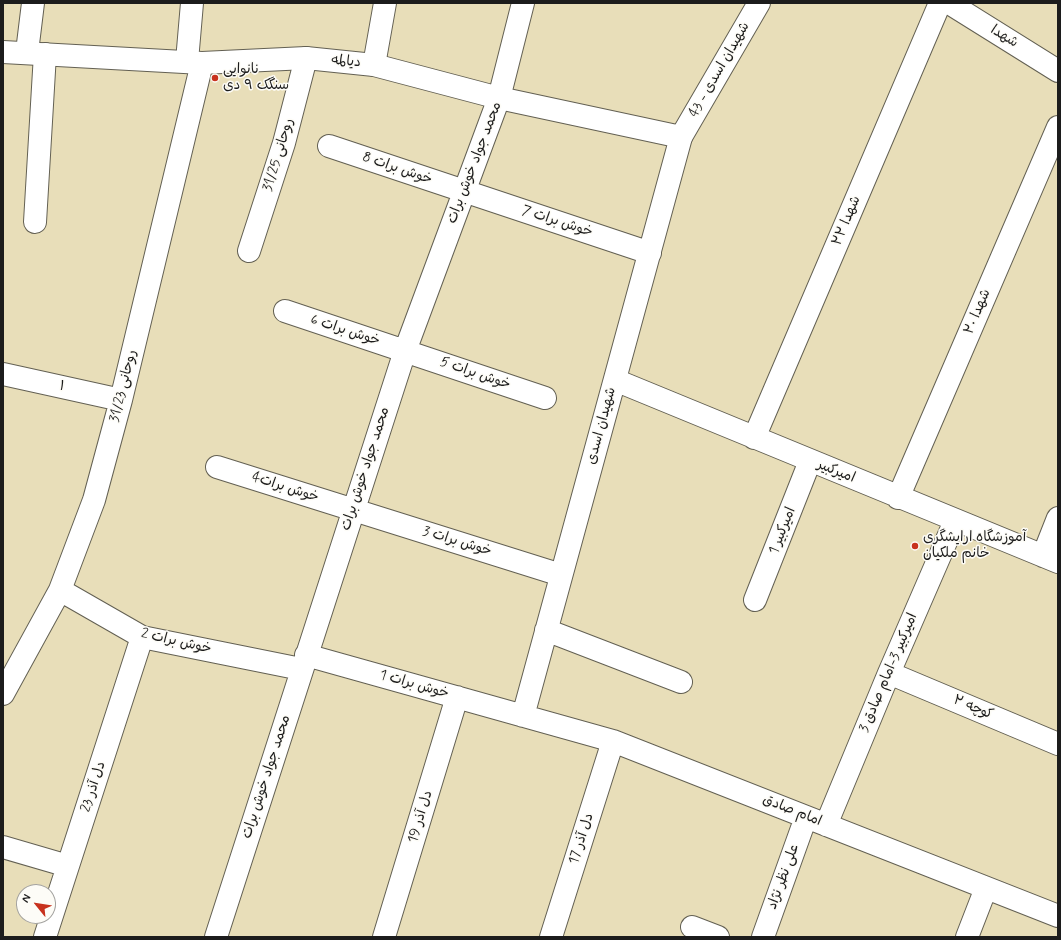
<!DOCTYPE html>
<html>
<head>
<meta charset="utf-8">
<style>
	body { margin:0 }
	#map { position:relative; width:1061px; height:940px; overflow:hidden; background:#e8deb9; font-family:Mynerve,sans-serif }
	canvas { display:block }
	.frame { position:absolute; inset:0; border:4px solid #1c1c1c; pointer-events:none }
	.north { position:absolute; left:16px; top:884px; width:40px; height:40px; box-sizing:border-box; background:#fdfcf7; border:1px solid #a3a29f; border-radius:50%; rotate:300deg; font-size:11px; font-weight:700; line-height:16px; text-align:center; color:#1c1c1c }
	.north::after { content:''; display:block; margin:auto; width:14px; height:18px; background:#c8321e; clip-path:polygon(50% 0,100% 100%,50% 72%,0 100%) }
</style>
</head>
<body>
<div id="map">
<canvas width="1061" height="940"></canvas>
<div class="frame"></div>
<div class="north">N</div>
</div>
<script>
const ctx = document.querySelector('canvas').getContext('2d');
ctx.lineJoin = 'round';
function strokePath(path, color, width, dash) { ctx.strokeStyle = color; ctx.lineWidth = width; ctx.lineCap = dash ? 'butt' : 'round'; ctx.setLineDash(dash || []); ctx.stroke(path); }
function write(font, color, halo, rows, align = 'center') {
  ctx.font = font + ' Mynerve,"Playpen Sans Arabic",sans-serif'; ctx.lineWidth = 3; ctx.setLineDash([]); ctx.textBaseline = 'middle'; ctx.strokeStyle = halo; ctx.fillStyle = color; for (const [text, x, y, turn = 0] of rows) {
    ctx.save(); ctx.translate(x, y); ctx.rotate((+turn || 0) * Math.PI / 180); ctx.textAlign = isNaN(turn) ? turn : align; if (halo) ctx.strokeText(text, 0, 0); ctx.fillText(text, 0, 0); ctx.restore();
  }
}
const minor = new Path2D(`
	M27,52l6,-49
	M187,61l5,-58
	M374,65l11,-62
	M329,146l321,107
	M35,222l10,-168
	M249,251l35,-108 22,-85
	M285,311l260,87
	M3,374l118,26
	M615,380l443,182
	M754,438l186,-435
	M217,467l344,108
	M898,498l160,-371
	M1043,556l15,-38
	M60,590l82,47 159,32
	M755,600l55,-139
	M546,630l135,52
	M306,655l307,86 445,175
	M889,673l169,71
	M3,694l57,-104 34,-90 27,-100 81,-337
	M523,716l158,-579
	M826,825l63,-152 66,-152
	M3,847l65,19
	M692,927l26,10
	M45,937l97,-300
	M216,937l189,-586 94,-253 24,-95
	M384,937l73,-240
	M551,937l62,-196
	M763,937l43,-120
	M967,937l19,-49`);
const major = new Path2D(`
	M949,3l109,68
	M3,52l199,11 104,-5 68,7 125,33 182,39 78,-134`);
strokePath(minor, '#636053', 24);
strokePath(major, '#636053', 24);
strokePath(minor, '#fff', 22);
strokePath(major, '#fff', 22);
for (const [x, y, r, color] of [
	[215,78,4,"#c8321e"],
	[915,546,4,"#c8321e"]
]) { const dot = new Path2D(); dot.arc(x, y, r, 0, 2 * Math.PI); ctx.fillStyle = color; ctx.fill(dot); strokePath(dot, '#fdfcf7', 1.5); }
write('14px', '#1c1c1c', '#fdfcf7', [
	["شهدا",1004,37,32],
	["دیالمه",346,62,5],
	["شهیدان اسدی - 43",720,70,-60],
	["روحانی 31/25",279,155,-73],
	["محمد جواد خوش برات",475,163,-69],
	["خوش برات 8",397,169,19],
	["شهدا ۲۲",847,221,-67],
	["خوش برات 7",557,222,18],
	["شهدا ۲۰",978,312,-67],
	["خوش برات 6",345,331,18],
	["خوش برات 5",475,374,19],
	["روحانی 31/23",124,386,-76],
	["۱",62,387,13],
	["شهیدان اسدی",602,426,-75],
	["محمد جواد خوش برات",366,469,-72],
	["امیرکبیر",836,472,22],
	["خوش برات4",285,488,18],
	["امیرکبیر 1",783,531,-68],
	["خوش برات 3",457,542,17],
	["خوش برات 2",176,642,13],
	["امیرکبیر 3-امام صادق 3",889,673,-67],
	["خوش برات 1",414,685,16],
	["کوچه ۲",973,708,23],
	["محمد جواد خوش برات",267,777,-72],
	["دل آذر 23",94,787,-72],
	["امام صادق",792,811,22],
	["دل آذر 19",421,817,-73],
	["دل آذر 17",582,839,-72],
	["علی نظر نژاد",784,877,-70]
]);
write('14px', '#1c1c1c', '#fdfcf7', [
	["نانوایی",223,70],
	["سنگک ۹ دی",223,86],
	["آموزشگاه ارایشگری",923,538],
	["خانم ملکیان",923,554]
], 'left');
</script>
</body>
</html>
